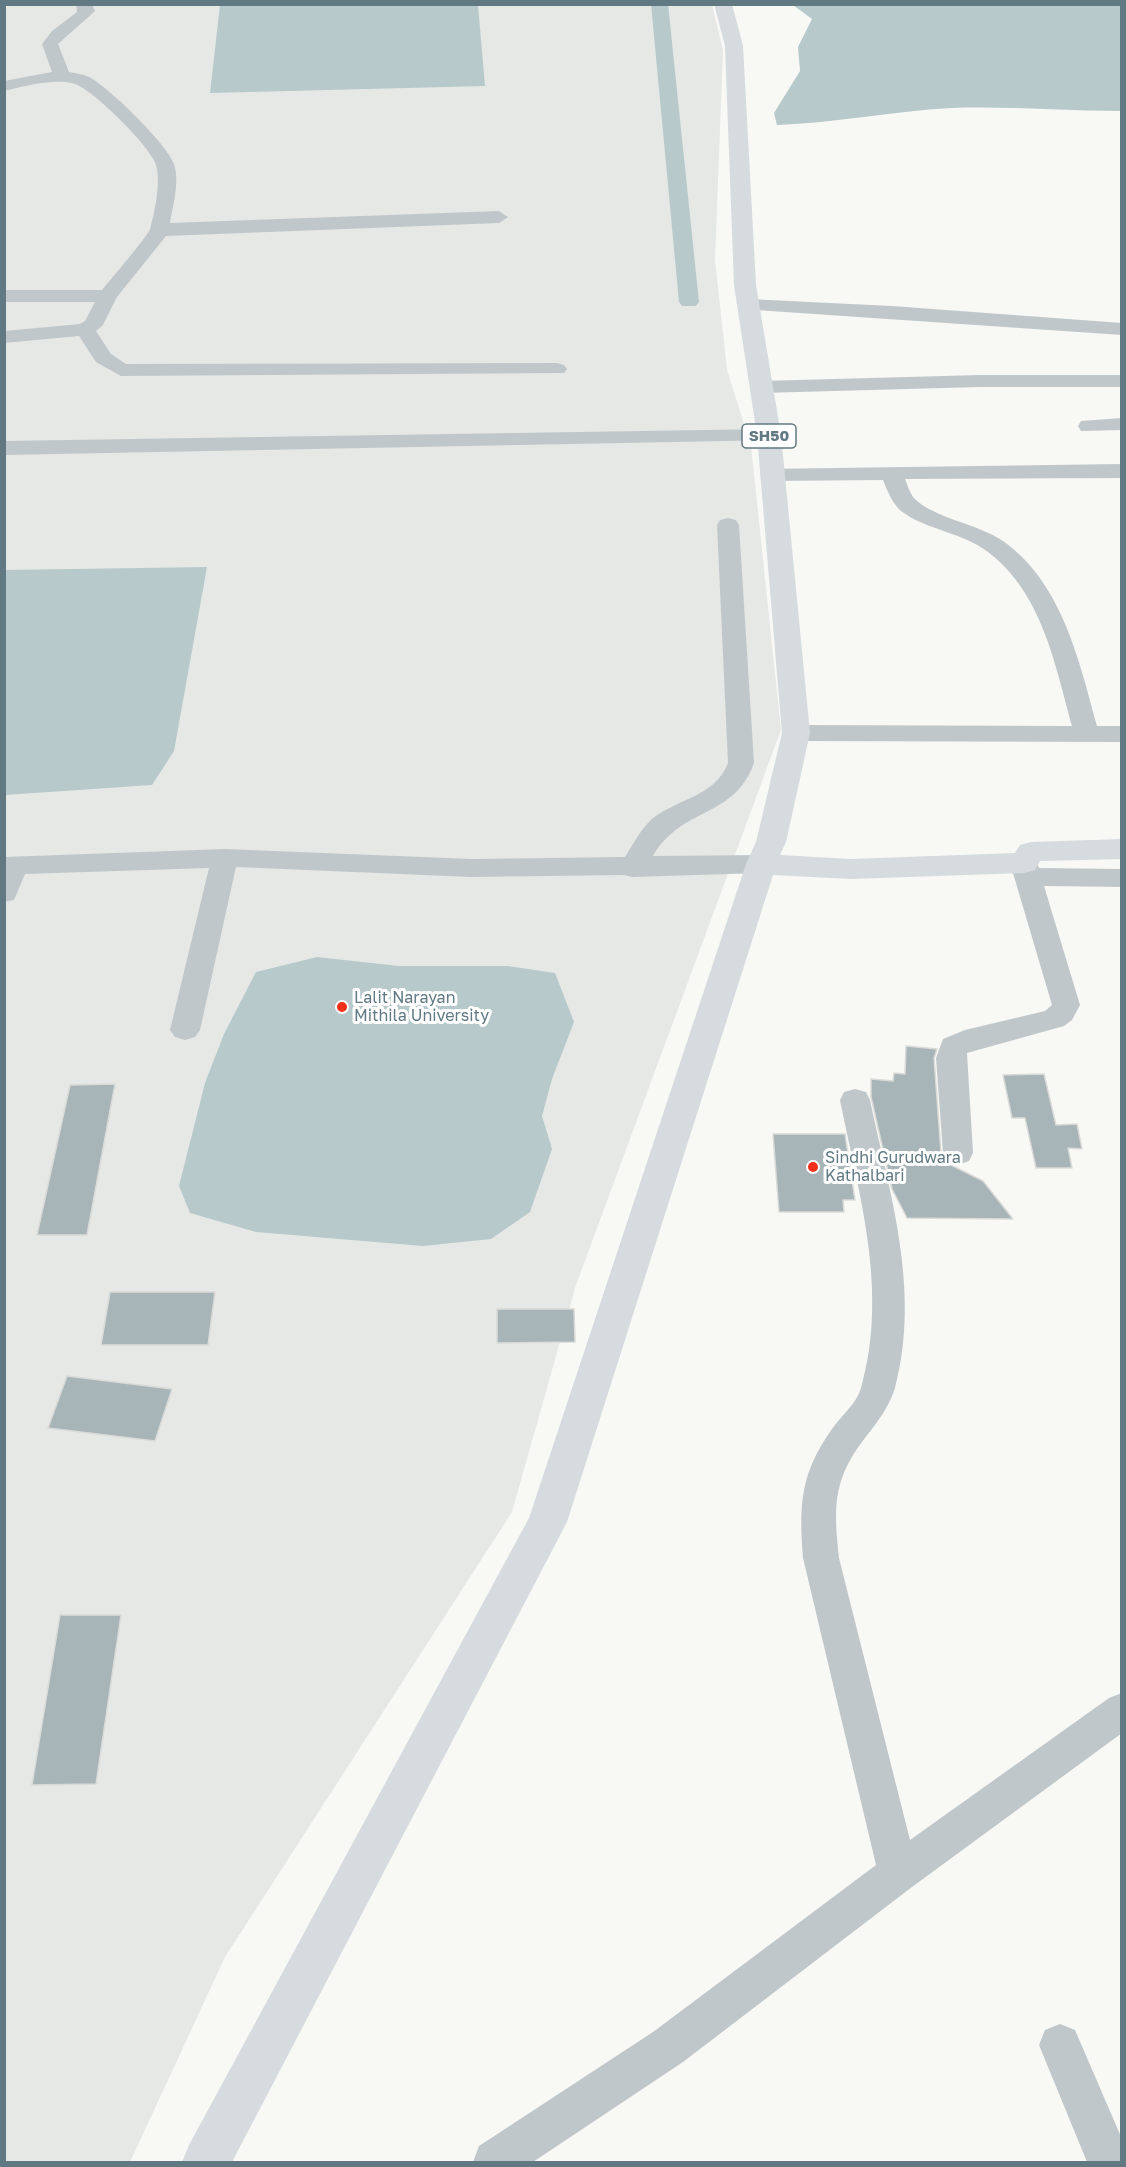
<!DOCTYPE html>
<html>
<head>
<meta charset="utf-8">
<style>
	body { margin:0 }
	#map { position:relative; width:1126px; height:2167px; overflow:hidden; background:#f8f8f5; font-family:"Golos Text",sans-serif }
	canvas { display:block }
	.frame { position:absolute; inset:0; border:6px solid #607983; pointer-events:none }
</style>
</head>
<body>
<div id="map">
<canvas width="1126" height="2167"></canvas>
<div class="frame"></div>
</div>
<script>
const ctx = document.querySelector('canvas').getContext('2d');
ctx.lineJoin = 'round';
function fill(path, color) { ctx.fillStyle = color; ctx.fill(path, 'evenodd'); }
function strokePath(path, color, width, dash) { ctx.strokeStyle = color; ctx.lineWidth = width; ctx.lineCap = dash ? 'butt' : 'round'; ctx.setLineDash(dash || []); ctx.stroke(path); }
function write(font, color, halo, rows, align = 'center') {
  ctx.font = font + ' "Golos Text",sans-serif'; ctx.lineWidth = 6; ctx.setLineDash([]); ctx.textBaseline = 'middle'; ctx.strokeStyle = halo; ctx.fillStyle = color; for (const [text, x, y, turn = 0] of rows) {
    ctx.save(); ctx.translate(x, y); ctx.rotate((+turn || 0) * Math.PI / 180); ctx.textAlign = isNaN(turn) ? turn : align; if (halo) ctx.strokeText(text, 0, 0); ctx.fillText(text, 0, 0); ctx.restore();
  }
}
fill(new Path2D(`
	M5,5h707l11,45 -8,210 12,110 24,76 30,284 -205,555 -64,227 -287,445 -95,205h-125z`), '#e6e8e6');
fill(new Path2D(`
	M220,5h258l7,81 -275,7z
	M793,5h328v106c-56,0 -114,-5 -170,-3 -58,3 -116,15 -174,17l-3,-12 26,-42 -2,-24 14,-28z
	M207,567l-33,184 -22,34 -147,10v-225z
	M317,957l82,9h109l47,7 19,49 -22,57 -10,37 10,33 -22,63 -39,27 -68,7 -167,-14 -66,-19 -11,-27 26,-103 19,-49 32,-62z`), '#b7c9cb');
fill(new Path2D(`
	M651,4h17l31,298 -3,4h-14l-3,-4z`), '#b7c9cb');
const building = new Path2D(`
	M906,1046l31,3 -3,9 7,95 4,9 38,19 30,38 -106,-1 -15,-29 -21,-92v-18l22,2 1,-8 11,1z
	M1044,1074l12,51 21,-1 5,25 -14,-1 4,20h-36l-11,-50h-13l-9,-43z
	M115,1084l-28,151h-50l33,-150z
	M773,1134h72l10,66h-12l1,12h-65z
	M110,1292h105l-7,53h-107z
	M497,1309h77l1,33 -78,1z
	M67,1376l105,13 -17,52 -107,-13z
	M60,1615h61l-25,169 -64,1z`);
fill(building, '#a7b4b8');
strokePath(building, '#dadad8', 1.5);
fill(new Path2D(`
	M76,4h16l3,7 -37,33 11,28c6,1 13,2 18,4 19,8 81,69 87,88 6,18 -1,41 -4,59l329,-12 9,6 -9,6 -333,13 -49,61 -14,28 -7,6 15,23 15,10 431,-1 7,2 3,4 -3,4 -443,3 -25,-14 -17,-26 -75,7v-12l76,-7 5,-3 10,-19h-91v-12h98c8,-10 46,-54 48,-61 5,-18 11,-46 6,-64 -4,-17 -66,-79 -84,-82 -21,-4 -46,3 -68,8v-10l48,-9 -10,-28 10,-13 25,-19z
	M748,299l144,7 230,17v12l-381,-26 -3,-4 3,-4z
	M980,375h142v12h-142l-219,6 -7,-2 -4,-4 4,-4 7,-2z
	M1122,418v12l-41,1 -3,-5 3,-5z
	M769,429l8,1 3,5 -3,5 -773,15v-14z
	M1122,464v14l-217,1c3,7 5,16 11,21 19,18 62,24 87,41 59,42 76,119 94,185h25v16l-326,-1 -9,-2 -4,-6 4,-6 9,-2 276,1c-17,-62 -30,-133 -84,-174 -26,-20 -62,-22 -87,-41 -9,-8 -14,-21 -18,-31l-112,1 -8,-2 -3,-5 3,-5z
	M728,518l8,2 3,5 15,238c-20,56 -72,43 -101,93l108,-1 10,3 4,6 -4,6 -10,3 -129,4 -8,-2 -153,2 -235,-10 -36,163 -5,7 -10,3 -10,-3 -5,-7 39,-162 -184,6 -11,26 -10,2v-45l221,-8 246,10 154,-2c8,-13 16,-28 27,-38 26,-21 63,-22 76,-56l-11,-238 3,-5z
	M1024,854l10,3 5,11 83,1v18l-78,-1 36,119 -8,15 -8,6 -97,27 6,100 -4,8 -11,4 -11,-4 -4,-8 -7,-95 7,-19 22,-9 80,-19 7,-6 -42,-142 4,-6z
	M855,1089l11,3 4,8c20,95 51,190 25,288 -6,20 -20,37 -33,54 -30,40 -28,68 -23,116l71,282 199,-142 13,-5v40l-210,154 -229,175 -150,100h-60l6,-16 174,-114 223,-167 -73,-307c-4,-53 -3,-84 29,-129 9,-13 25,-26 29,-41 28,-97 -2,-193 -21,-288l4,-8z
	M1060,2024l15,6 47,109v23h-35l-48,-117 6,-15z`), '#c0c7ca');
fill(new Path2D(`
	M714,4h18l11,42 13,239 25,150 29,298 -24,109 -6,13 71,4 164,-6 5,-8 11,-3 91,-3v20l-82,2 -5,9 -11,3 -173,6 -78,-4 -206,647 -335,640h-50l7,-17 340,-627 217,-654 10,-22 26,-109 -25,-298 -23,-150 -9,-239z`), '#d5dbde');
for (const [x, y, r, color] of [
	[342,1007,6,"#f43019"],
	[813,1167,6,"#f43019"]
]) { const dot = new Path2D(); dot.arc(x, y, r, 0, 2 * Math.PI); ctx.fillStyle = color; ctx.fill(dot); strokePath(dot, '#fff', 2); }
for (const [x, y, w] of [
	[769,436,54]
]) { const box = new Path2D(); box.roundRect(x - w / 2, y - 12, w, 24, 4.5); ctx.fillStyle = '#fff'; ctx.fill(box); strokePath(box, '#607983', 1.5); }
write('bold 15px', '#607983', null, [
	["SH50",769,436]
]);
write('16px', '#607983', '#fff', [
	["Lalit Narayan",354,998],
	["Mithila University",354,1016],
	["Sindhi Gurudwara",825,1158],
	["Kathalbari",825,1176]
], 'left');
</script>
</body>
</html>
